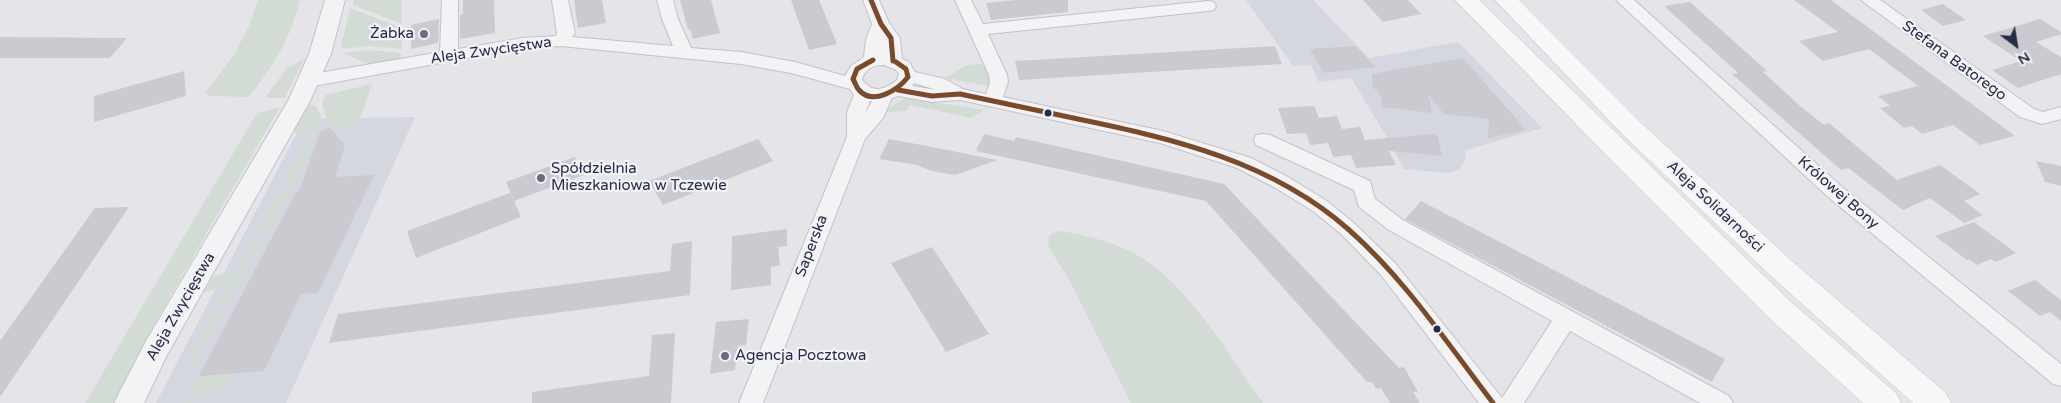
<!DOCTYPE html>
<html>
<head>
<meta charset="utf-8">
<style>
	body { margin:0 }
	#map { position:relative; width:2061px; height:403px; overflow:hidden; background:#e4e4e9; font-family:"Varela Round",sans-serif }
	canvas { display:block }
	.north { position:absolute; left:1991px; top:20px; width:50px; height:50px; -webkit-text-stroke:4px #f1f3f8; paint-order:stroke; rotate:149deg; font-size:14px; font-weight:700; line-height:20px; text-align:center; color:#272c45 }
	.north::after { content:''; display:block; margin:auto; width:18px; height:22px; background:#272c45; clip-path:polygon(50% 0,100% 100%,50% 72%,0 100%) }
</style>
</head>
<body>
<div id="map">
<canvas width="2061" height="403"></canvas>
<div class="north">N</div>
</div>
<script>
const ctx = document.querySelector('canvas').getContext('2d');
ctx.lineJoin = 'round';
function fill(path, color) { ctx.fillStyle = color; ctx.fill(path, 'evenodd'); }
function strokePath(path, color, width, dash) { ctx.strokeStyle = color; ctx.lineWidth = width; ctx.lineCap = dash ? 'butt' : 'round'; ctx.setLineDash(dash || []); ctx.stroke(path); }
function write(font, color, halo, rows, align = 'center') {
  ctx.font = font + ' "Varela Round",sans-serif'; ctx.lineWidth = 4.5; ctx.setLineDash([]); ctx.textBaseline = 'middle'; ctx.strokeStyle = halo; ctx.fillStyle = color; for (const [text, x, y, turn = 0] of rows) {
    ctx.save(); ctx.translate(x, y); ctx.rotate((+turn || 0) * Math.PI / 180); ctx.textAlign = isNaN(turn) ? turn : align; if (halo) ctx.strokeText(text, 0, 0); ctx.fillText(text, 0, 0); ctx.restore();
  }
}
fill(new Path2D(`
	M1246,0h67l56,58 89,-16 84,86 -76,22 -1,11 -6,8 -11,4 -44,-4 -19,-35 -34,-56 -32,4 -8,-17 -18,1z
	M415,117l-129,286h-130l148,-284z`), '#d4d7e0');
fill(new Path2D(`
	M258,0h42c-10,40 -26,65 -51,97l-39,-1 -4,-2v-2l29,-39 14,-27z
	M353,0h48l1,24 -49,-19z
	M350,8l52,20v21l-34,-3 -24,3 -3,-2z
	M367,50l34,3v6l-33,5 -25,-11z
	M304,59l-19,39h-20l21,-29z
	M979,64l7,1 6,17 -4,4 -43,-8 22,-13z
	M372,84l-14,41 -14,6 -9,-6h-6l-7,-21 3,-9z
	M906,98l79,12 -14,8 -61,-13 -4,6 -20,1 2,-4z
	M308,104l8,2 6,14 -2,5 -27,8z
	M280,107l-120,207 -47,89h-28l172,-290z
	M316,131l-20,54h-13l30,-53z
	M290,191l-24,43 -11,1 23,-43z
	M1059,231c27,4 52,10 76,23 52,28 94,101 128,149h-132l-60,-120 -23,-37 1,-11z
	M262,241l-35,64h-8l33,-63z
	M235,270l-9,16 -23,7 9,-16z
	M224,311l-28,52 -9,1 27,-52z
	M237,373l-21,19c-11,0 -21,0 -26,11h-5l13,-26z`), '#d2dcd4');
fill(new Path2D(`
	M463,0h31l1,33 -35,6v-24l3,-1z
	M574,0h28l4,23 -28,5z
	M680,0h31l9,33 -27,6 -3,-10 -2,1z
	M791,0h28l18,44 -28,6z
	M1016,0h52v12l-77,8 -5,-17z
	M1363,0h45l13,14 -38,8z
	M1794,0h37l184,136 -35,9 -27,-20 -31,9 -10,-8 -8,2 -24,-20 10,-2 -12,-10 40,-10 -49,-37 -46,12 -24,-20 39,-9z
	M1690,2l77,69 -4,1 36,33 25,20 5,-2 68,57 43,-15 40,29 -16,7 19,14 -19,8 -34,-25 -27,12 -55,-42 -7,2 -109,-96 6,-1 -74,-67z
	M1943,4l23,16 -23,6 -22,-16z
	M439,19l-1,24 -27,6v-24z
	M2040,19l21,13v2l-25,8 25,15v17l-43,14 -26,-18 29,-9 -38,-25z
	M0,37l127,1 -17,20h-110z
	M1275,46l7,18 -263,16 -4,-19z
	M1355,46l21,21 -52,6 -14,-24z
	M1463,58l63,72 -38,8 1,-19 -45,-5 -16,-20 4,19 -49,-6 -2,-12h-3l-1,-6h-4l-1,-15z
	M184,71l2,25 -92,26v-26z
	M1314,106l5,12 18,-2 5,13 18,-2 5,13 72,-6 5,22 -53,-5 7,14 -40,3 -5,-13 -18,2 -5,-14 -18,2 -4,-12 -19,1 -9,-26z
	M329,127l16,18 -10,32 39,-2 -56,118 -17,1 -37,77 -65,5 97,-184h3l21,-60z
	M984,134l30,7 2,-4 208,47 175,184 5,-1 14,25h-5l7,11h-30l-9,-15 -5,1 -4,-7h-5l-161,-181 -230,-50z
	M758,139l15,22 -110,44 -14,-24z
	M889,139l38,7 70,14 -42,15 -23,-4 -15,-6 -38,-6z
	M575,157l9,18 -70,26 7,16 -105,41 -9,-27 103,-38 4,8 -8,-19z
	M2036,161l25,5v20l-16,-4z
	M1421,201l304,158 -13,23 -307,-163z
	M129,207l-129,190v-56l95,-133z
	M1974,222l42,31 -20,9 -5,-3 -14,6 -8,-6 -2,1 -32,-24z
	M787,229v17l-9,1 2,18 -9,2v18l-40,5 1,-54z
	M692,241l-2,54 -361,48 9,-29 332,-43 2,-27z
	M932,247l57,87 -43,18 -55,-89z
	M2035,280l26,20v21l-11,-9 -10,4 -32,-25z
	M749,319l-3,26 -8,1 -3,24 -25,4 6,-52z
	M675,333l-4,70h-139v-11l117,-16 3,-41z`), '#cacad0');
const minor = new Path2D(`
	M442,0h16v49l65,-11 33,-2 1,-3 -5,-33h16l7,33 -3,4 101,9 -11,-27 -5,-19h16l5,19 13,29 50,4 54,10 50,14 6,-10 13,-9 2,-18 6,-15 -9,-24h16l10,23 11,15 2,21 7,3 6,10 30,7 18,10 23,5 4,-12 -1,-7 -34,-75h16l12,24 225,-23 6,1 2,4 -2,4 -6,1 -220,23 19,41 1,7 -5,15 160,34 88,27 37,19 39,24 28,23 40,39 107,135 50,-77 -163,-91 -30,-23 -5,-17 -98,-45 -2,-5 2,-5 7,-1 7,1 100,46 5,18 28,21 326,176 4,7h-33l-130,-72 -46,72h-45l-98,-128 -40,-41 -28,-23 -39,-24 -37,-19 -77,-25 -200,-43 -28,2 -34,-6 -6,2 -9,20 -18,21 -102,264h-24l108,-266v-25l7,-17 -4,-6 -59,-16 -50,-9 -180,-18 -38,2 -215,39 -6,-2 -3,-4 3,-4 6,-2 132,-23zM884,65l12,5 3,4 -2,6c-13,10 -25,14 -35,-1 3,-10 12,-14 22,-14zM914,83l23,7 -25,-4zM870,101h2l-7,13z
	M1616,0h18l207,186 220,178v22l-8,-2 -226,-188z
	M1861,0h19l154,109 9,3 18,-5v12l-19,5 -22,-7z`);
const tertiary = new Path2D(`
	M325,0h20l-14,54 -21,47 -143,254 -23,48h-30l32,-62 142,-240 21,-47z`);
const primary = new Path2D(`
	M1455,0h24l312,302 105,91 5,10h-38l-94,-85 -155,-155z
	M1495,0h24l122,123 151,138 154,132 5,10h-38l-141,-126 -149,-142z`);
strokePath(minor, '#c2c2c7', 2);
strokePath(tertiary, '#c2c2c7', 2);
strokePath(primary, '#bfc1c7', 1);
fill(minor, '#f3f3f6');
fill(tertiary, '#f3f3f6');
fill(primary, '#f7f7f7');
strokePath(new Path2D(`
	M871,0l10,24 10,14 2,23
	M873,60l-16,9 -4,10c2,3 3,8 6,11 14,16 39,0 49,-13l-2,-8 -10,-7
	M898,90l34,6 28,-2c39,8 79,17 118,25 97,20 194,43 270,110 57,50 99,114 145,174`), '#7a4b2a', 5);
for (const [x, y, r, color] of [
	[424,34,5,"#696c7e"],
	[1048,113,4.5,"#272c45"],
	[541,178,5,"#696c7e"],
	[1437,329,4.5,"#272c45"],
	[725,356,5,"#696c7e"]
]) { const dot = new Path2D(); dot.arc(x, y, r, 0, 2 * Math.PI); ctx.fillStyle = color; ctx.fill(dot); strokePath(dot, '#f1f3f8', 2); }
write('15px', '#272c45', '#f1f3f8', [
	["Żabka",414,34,"right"],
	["Spółdzielnia",551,169],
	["Mieszkaniowa w Tczewie",551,186],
	["Agencja Pocztowa",735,356]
], 'left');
write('15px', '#272c45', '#f1f3f8', [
	["Aleja Zwycięstwa",491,51,-8],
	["Stefana Batorego",1954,61,36],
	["Królowej Bony",1838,193,41],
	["Aleja Solidarności",1715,207,43],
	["Saperska",812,246,-69],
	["Aleja Zwycięstwa",181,307,-60]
]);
</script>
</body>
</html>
